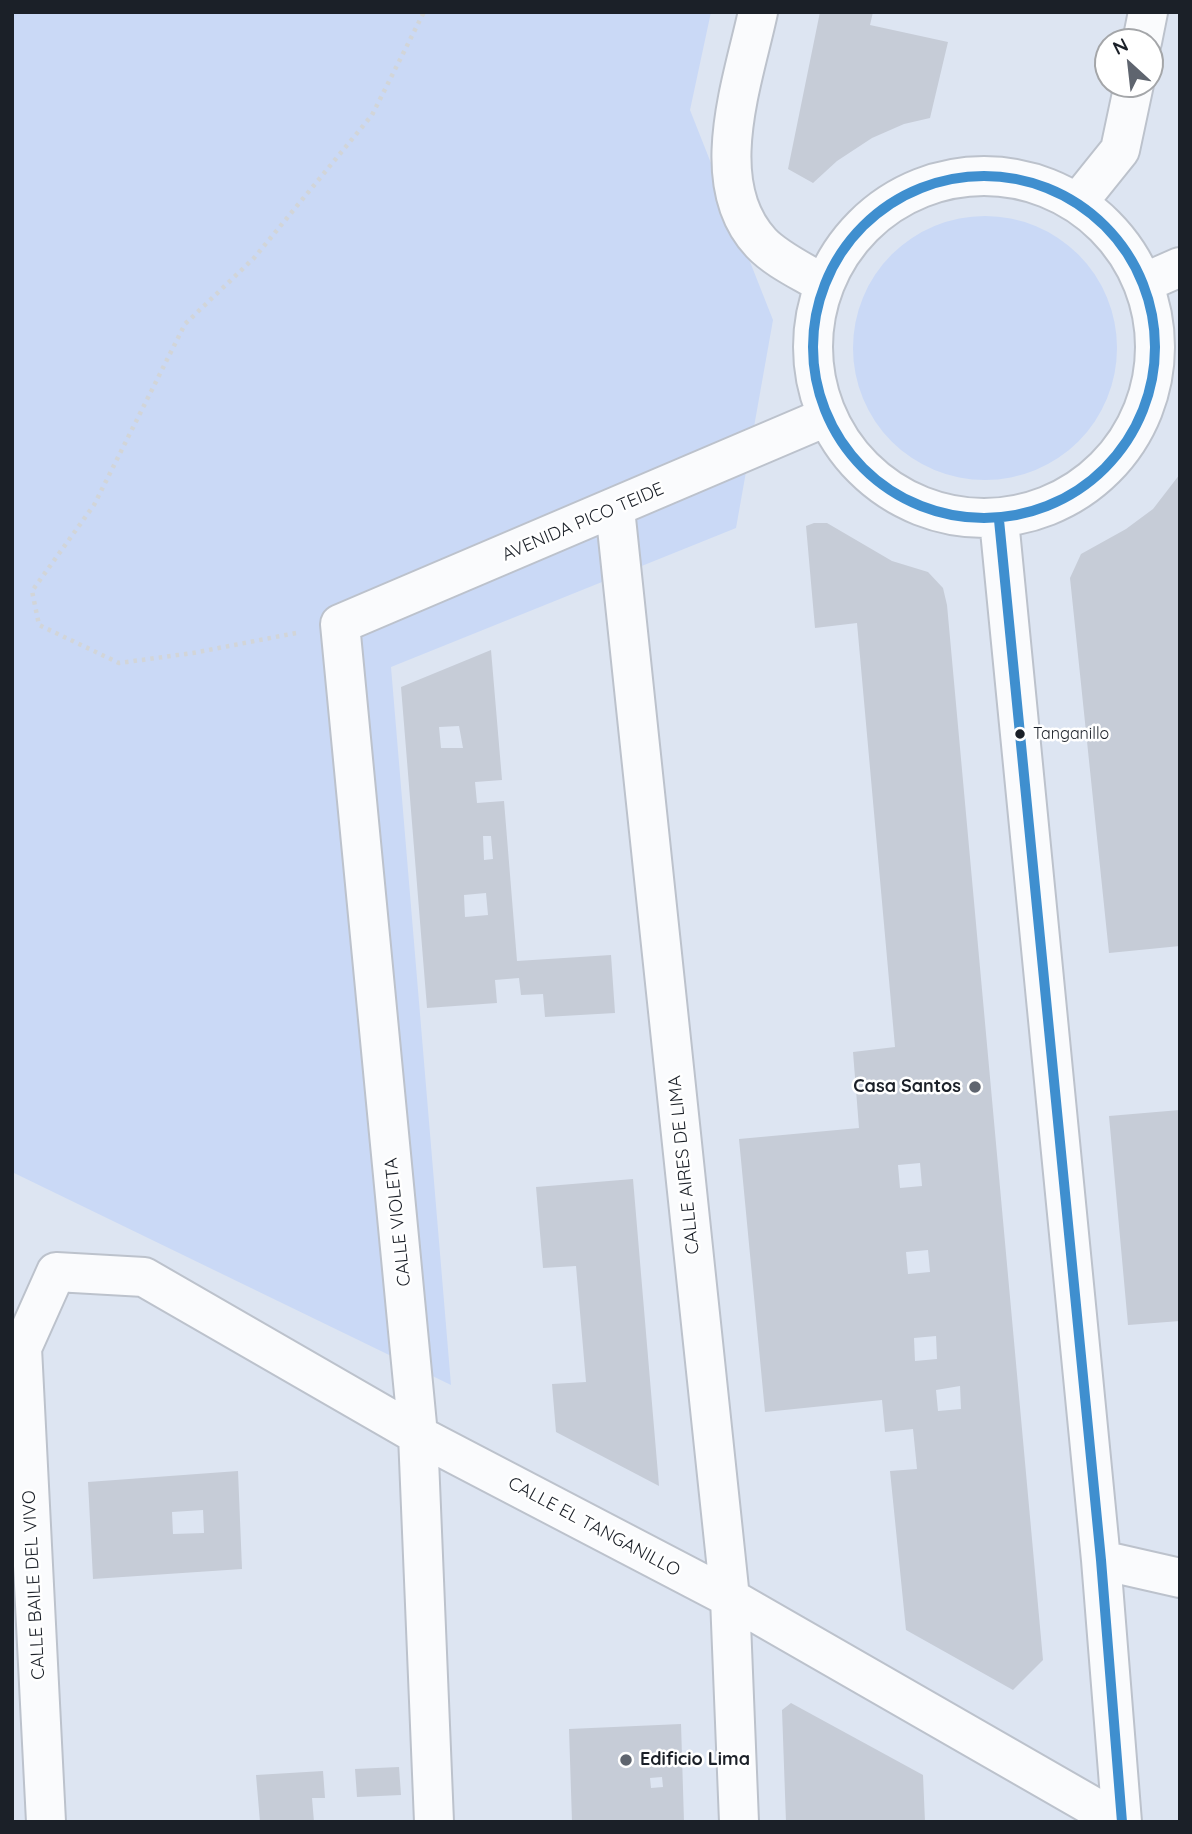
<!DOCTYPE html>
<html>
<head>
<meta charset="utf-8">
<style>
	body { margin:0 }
	#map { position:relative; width:1192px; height:1834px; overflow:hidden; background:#dde5f2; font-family:Quicksand,sans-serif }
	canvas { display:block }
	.frame { position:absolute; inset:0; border:14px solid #1b2028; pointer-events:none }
	.north { position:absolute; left:1094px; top:28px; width:70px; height:70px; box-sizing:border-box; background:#fff; border:2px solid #a4a6a9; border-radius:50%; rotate:333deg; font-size:19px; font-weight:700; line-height:28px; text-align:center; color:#1b2028 }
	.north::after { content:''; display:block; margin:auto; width:24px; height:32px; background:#5f656f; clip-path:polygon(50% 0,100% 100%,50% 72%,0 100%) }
</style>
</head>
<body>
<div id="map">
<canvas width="1192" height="1834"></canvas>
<div class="frame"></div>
<div class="north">N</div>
</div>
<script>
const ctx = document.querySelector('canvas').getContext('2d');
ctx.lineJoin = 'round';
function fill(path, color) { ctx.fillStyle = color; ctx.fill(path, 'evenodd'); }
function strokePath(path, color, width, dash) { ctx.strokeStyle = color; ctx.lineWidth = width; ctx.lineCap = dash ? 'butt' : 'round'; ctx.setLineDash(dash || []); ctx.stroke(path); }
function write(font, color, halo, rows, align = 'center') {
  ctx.font = font + ' Quicksand,sans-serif'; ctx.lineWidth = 5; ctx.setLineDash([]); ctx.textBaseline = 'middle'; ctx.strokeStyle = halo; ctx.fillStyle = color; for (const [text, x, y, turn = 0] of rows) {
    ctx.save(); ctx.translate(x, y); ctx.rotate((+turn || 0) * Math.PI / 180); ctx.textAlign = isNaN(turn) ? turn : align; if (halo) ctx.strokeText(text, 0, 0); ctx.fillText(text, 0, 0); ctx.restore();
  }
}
fill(new Path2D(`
	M12,12h699l-21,98 83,210 -37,208 -345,139 60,718 -439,-213z
	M853 348a132 132 0 1 1 264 0a132 132 0 1 1-264 0Z`), '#cad9f6');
fill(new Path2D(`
	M820,12h53l-3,13 78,17 -18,76 -26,6 -32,14 -35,23 -24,22 -25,-14z
	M1180,474v472l-71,7 -39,-375 11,-24 45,-25 27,-20z
	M814,523h13l65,38 36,11 15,16 4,17 96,1055 -30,30 -107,-60 -16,-159 27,-2 -4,-40 -28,3 -3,-32 -117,12 -26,-273 120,-11 -6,-76 42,-5 -38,-424 -42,5 -9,-102zM920,1163l2,23 -22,2 -2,-23zM928,1250l2,22 -22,2 -2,-22zM936,1336l1,23 -22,2 -1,-23zM960,1386l1,23 -23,2 -2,-21z
	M491,650l11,130 -27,2 2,21 27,-2 13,160 94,-6 4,58 -70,4 -2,-23 -22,1 -2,-17 -24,2 2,23 -70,5 -26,-321zM459,726l4,22h-22l-2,-21zM483,836h8l2,23 -9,1zM486,893l2,22 -23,2 -1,-22z
	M1180,1110v211l-52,4 -19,-209z
	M633,1179l13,154 13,153 -103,-54 -4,-48 34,-2 -10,-116 -33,2 -7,-81z
	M238,1471l4,98 -149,10 -5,-97zM203,1510l1,23 -31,1 -1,-22z
	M791,1703l132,72 2,47h-139l-4,-112z
	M681,1724l3,98h-112l-3,-93zM662,1777l1,10 -12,1 -1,-10z
	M399,1767l2,28 -44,2 -2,-28z
	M323,1771l2,27h-13l2,24h-54l-4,-47z`), '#c6ccd7');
const minor = new Path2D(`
	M758,12c-15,70 -53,171 3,231 16,17 43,29 62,41
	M1142,42l6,-30
	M813 347a171 171 0 1 1 342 0a171 171 0 1 1-342 0Z
	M1079,201l41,-51 14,-66
	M1146,282l34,-15
	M615,509l115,1089 9,224
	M999,520l102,1040 21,262
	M1101,1560l79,18
	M46,1822l-24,-474 34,-76 88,5 274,158 312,163 390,224
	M434,1822l-16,-387 -78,-811 486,-207`);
strokePath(minor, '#bcc2cc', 42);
strokePath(new Path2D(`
	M296,633l-103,20 -74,10 -80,-38 -7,-34 62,-86 91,-181 69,-66 118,-143 52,-103`), '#d2d5d8', 4.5, [3.5, 5]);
strokePath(minor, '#fafbfd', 38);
strokePath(new Path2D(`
	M813 347a171 171 0 1 1 342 0a171 171 0 1 1-342 0Z
	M999,520l102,1040 21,262`), '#3f8fcf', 10);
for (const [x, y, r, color] of [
	[1020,734,6,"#1b2028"],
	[975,1087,7,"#5f656f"],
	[626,1760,7,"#5f656f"]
]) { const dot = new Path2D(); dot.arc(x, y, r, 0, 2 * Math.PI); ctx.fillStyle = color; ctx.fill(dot); strokePath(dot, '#fff', 2.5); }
write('16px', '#1b2028', '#fff', [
	["Tanganillo",1033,734]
], 'left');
write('18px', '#1b2028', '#fff', [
	["AVENIDA PICO TEIDE",583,522,-23],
	["CALLE AIRES DE LIMA",684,1165,-96],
	["CALLE VIOLETA",398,1222,-96],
	["CALLE EL TANGANILLO",594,1527,28],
	["CALLE BAILE DEL VIVO",34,1585,-93]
]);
write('bold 18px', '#1b2028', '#fff', [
	["Casa Santos",961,1087],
	["Edificio Lima",640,1760,"left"]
], 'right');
</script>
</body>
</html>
